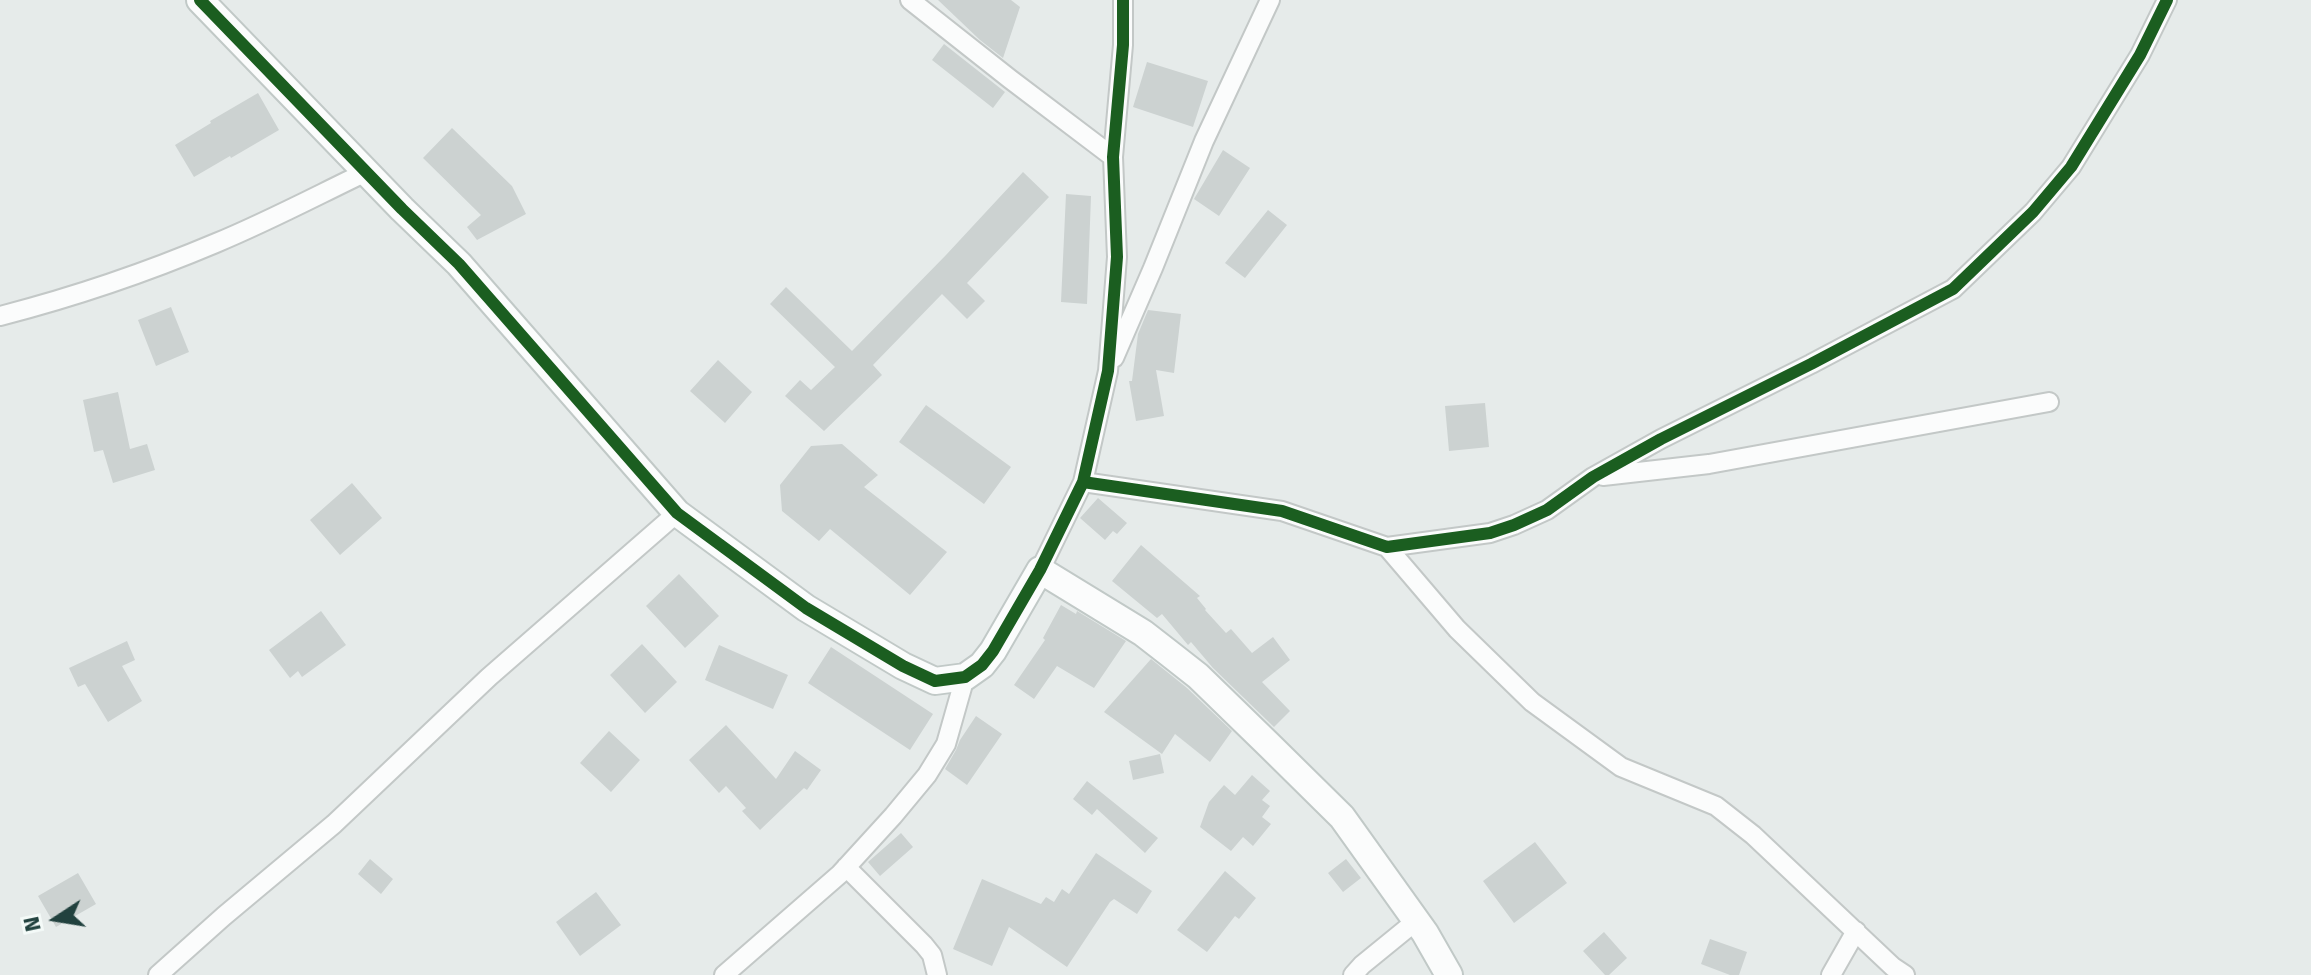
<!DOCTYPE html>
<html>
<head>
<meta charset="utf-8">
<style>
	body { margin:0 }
	#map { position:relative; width:2311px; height:975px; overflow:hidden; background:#e6ebea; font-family:"Fira Sans",sans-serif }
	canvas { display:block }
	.north { position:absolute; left:16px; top:879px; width:80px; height:80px; -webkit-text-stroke:6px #f4faf8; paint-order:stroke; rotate:258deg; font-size:22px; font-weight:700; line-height:32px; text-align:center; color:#21413e }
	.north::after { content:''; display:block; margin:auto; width:28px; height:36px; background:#21413e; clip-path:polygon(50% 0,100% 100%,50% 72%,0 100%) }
</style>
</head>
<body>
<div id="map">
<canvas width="2311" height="975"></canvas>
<div class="north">N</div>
</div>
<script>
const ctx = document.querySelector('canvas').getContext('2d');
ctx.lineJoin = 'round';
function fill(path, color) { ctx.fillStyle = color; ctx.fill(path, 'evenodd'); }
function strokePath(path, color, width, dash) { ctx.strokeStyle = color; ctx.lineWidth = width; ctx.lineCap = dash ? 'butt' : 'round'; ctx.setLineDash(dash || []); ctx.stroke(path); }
fill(new Path2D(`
	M938,0h73l9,7 -17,51 -23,-18z
	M944,44l61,48 -12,16 -61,-48z
	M1147,62l61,19 -15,46 -60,-20z
	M258,93l21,37 -48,28 -1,-2 -36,21 -19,-32 36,-22 -1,-2z
	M452,128l60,58 14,28 -49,26 -10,-13 14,-12 -58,-57z
	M1223,150l27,18 -31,48 -25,-17z
	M1023,172l26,25 -82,86 18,18 -18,18 -25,-25 -69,71 9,10 -58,56 -39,-35 15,-16 11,10 24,-23 -65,-63 16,-17 66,64 94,-96z
	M1066,194l25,2 -4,108 -26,-2z
	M1268,210l19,15 -42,53 -20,-15z
	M171,307l18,45 -33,14 -18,-46z
	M1148,310l33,4 -7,59 -18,-3 8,46 -28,5 -7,-40h3l6,-47z
	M718,360l34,32 -27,31 -35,-32z
	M118,392l12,57 17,-5 8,26 -42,13 -10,-33 -9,2 -11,-52z
	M1485,403l4,44 -40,4 -4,-45z
	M926,405l85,62 -27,37 -85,-62z
	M842,444l36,31 -14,12 83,65 -37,43 -80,-66 -11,12 -37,-30 -2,-26 31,-39z
	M352,483l30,35 -42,37 -30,-35z
	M1098,498l29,25 -10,11 -4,-3 -8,9 -25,-22z
	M1141,545l59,51 -3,2 9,11 -1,1 21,23 5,-4 21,24 21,-16 17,23 -28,22 28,29 -16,16 -61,-59 -22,-26 -3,3 -26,-31 -5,4 -45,-37z
	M679,574l40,42 -34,32 -39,-42z
	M1061,605l15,9 1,-3 49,30 -32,47 -37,-22 -23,33 -20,-14 31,-45 -2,-2z
	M321,611l25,34 -44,32 -4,-6 -8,7 -21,-28z
	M127,641l8,19 -13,6 20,35 -34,21 -23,-38 -7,3 -9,-19z
	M642,644l35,38 -32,31 -35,-38z
	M719,645l69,30 -15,34 -68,-29z
	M831,647l102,67 -23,36 -102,-67z
	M1151,659l36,29 45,43 -22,31 -35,-28 -13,20 -58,-42z
	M976,716l26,18 -35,51 -22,-16 11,-19 4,-10z
	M726,725l50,54 19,-28 26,19 -14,20 -3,-2 -44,42 -18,-19 4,-3 -20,-22 -7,7 -30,-33z
	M609,731l31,29 -29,32 -31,-29z
	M1160,754l4,19 -31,7 -4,-19z
	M1252,775l18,16 -8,9 8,6 -8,11 9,7 -18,22 -10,-9 -12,14 -31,-24 9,-25 15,-17 11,10z
	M1087,781l71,57 -13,15 -48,-44 -5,6 -19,-16z
	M901,833l12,14 -33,29 -12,-14z
	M1535,842l32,41 -53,40 -31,-42z
	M1096,853l56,38 -15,23 -23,-15 -4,3 -43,65 -58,-40 -17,39 -39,-17 29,-70 59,25 5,-7 8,5 8,-13 7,5z
	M370,859l23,20 -12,15 -23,-20z
	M1346,859l15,19 -18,14 -15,-19z
	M1225,871l31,27 -17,21 -4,-3 -28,36 -30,-22z
	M78,873l18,31 -40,23 -18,-31z
	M596,892l25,33 -41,31 -24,-34z
	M1604,932l23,26 -18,17h-4l-22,-24z
	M1710,939l37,13 -8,23h-9l-29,-11z`), '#ccd2d1');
const street = new Path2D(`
	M910,0l100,79 103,78
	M0,316c74,-19 145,-43 216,-73 51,-21 100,-47 150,-71
	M1114,358l39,-90 51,-127 66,-141
	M1603,476l106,-12 340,-62
	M1083,482l199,29 105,36 103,-14 24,-8 33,-15 46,-33 68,-38 150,-75 142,-75 80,-77 38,-45 69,-112 27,-55
	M1387,547l70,82 75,73 89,65 95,39 37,29 140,132 12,8
	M1040,570l43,-88 25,-111 9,-114 -4,-100 10,-112v-45
	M846,867l78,78 8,10 5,20
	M158,975l66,-59 110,-92 155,-147 188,-164
	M724,975l116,-101 53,-58 34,-41 19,-31 19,-67
	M1353,975l9,-10 54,-44
	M1831,975l25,-44`);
const secondary = new Path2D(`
	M200,0l202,209 57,55 218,249 129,95 97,58 32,15 30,-4 17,-12 11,-14 47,-81 103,63 27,21 28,22 72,70 72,71 83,116 24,42`);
strokePath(street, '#c3c8c7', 22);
strokePath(secondary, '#c1c9c7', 30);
strokePath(street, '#fbfcfc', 18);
strokePath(secondary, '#fbfcfc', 26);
strokePath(new Path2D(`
	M200,0l202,209 57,55 218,249 129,95 97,58 32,15 30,-4 17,-12 11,-14 47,-81 43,-88 25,-111 9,-114 -4,-100 10,-112v-45
	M1083,482l199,29 105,36 103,-14 24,-8 33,-15 46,-33 68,-38 150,-75 142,-75 80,-77 38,-45 69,-112 27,-55`), '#1b5e20', 12);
</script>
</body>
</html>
